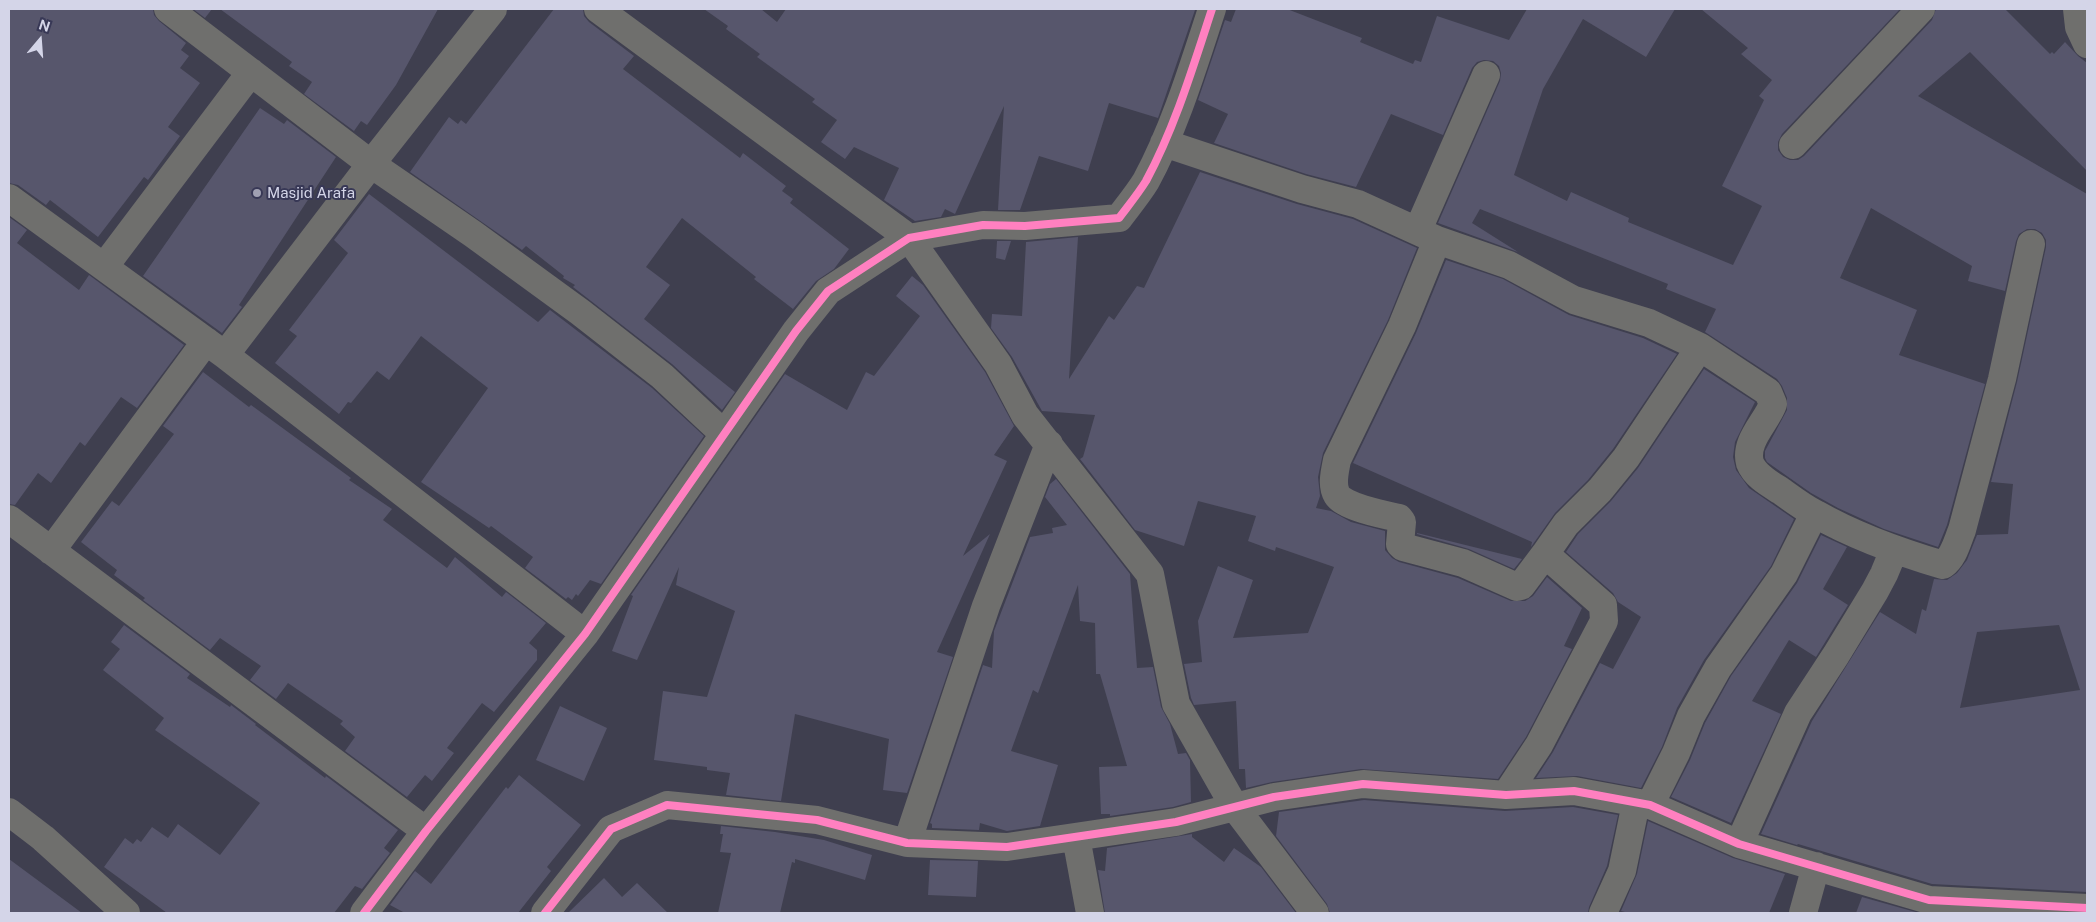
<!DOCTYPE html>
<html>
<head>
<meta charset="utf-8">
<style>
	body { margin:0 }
	#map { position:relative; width:2096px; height:922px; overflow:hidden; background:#3f3f4f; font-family:"Public Sans",sans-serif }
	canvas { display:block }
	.frame { position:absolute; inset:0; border:10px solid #d4d5e8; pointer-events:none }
	.north { position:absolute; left:15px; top:15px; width:50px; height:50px; -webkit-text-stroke:4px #383856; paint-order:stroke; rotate:18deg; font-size:14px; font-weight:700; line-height:20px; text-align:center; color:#d4d5e8 }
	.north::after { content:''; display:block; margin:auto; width:18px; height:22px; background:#d4d5e8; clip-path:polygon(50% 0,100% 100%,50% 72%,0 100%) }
</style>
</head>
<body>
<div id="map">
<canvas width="2096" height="922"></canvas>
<div class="frame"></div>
<div class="north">N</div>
</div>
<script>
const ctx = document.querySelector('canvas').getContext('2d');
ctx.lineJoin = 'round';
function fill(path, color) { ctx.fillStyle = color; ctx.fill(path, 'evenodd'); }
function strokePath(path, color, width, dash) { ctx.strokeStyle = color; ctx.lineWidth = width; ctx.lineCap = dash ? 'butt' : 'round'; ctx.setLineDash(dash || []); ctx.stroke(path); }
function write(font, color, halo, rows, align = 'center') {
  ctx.font = font + ' "Public Sans",sans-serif'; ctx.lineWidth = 4; ctx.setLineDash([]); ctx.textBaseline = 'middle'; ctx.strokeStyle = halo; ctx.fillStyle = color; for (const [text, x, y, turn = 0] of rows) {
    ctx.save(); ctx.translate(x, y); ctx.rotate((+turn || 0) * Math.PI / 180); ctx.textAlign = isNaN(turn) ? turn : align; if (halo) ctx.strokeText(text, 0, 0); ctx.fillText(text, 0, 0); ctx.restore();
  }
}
fill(new Path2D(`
	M9,9h144l1,6 5,6 27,22 -5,7 8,6 -9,12 20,15 -32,44 12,9 -32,44 -4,-3 -46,60 -48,-37 -4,5 -28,-20 -9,-2z
	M193,9h19l-7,9z
	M220,9h218l-42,76 -29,40 -6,-4 -7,10 -50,-37 8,-12 -23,-16 3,-4z
	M554,9h29l1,7 5,6 45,34 -11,13 117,89 3,-5 43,33 -4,5 11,8 -3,4 59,46 -15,20 -18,12 -23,28 -39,-30 2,-2 -74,-59 -36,49 24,18 -26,34 91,73 -13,18 -50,-46 -99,-77 2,-2 -12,-7 1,-2 -38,-30 -4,4 -112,-78 39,-55 9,7 3,-4 5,4z
	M704,9h57l16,13 9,-13 409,1 -37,108 -49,-15 -21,68 -49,-15 -19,54h-22l6,-104 -49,108 -10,-5 -4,8 -26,4 -31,-21 15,-32 -45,-21 -9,12 -24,-17 16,-22 -25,-18 3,-3 -58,-42 3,-3 -34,-25 2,-3z
	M1236,9h51l75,29 -2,4 53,22 2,-4 6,2 16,-46 72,24 18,-31h148l-29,48 -63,-38 -40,70 -29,86 53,26 4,-9 58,26 -1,4 105,43 29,-59 -40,-20 42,-86 -5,-4 13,-16 -31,-26 7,-6 -47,-39h199l-118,125 -4,8v8l5,7 7,3h8l6,-4 128,-136 4,-11h69l45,45 2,-2 2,2 11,-12 13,14 9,7v108l-117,-119 -52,44 169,98v698l-155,-8 -134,-40 -1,1 -36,-11 51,-113 68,-109 36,22 6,-25 4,2 8,-32 13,1 10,-7 10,-13 10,-25 31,-1 5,-50 -22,-2 26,-100 29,-135v-7l-4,-7 -7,-4h-8l-8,5 -3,7 -11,50 -37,-10 4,-15 -101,-58 -31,70 77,32 -18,45 86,29 -38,141 -9,22 -54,-18 -46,-21 -27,-15 -44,-31 -2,-4v-7l22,-41v-12l-5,-12 -5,-7 -72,-47 11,-23 -50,-20 2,-5 -188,-75 -8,14 46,29 -80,-29 62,-142 1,-8 -2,-7 -6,-5 -9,-1 -7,2 -5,6 -29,67 -52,-21 -35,73 -50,-13 -92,-31 14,-29 -30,-14 27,-80 6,2zM2059,625l21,65 -120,18 17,-76z
	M260,108l24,16 3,-4 49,37 -97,148 3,2 -20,26 -79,-57z
	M1200,172l97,32 56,15 64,29 -29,72 -65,133 -5,24 2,19 -4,12 15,3 20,11 34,9v19l7,8 7,4 59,16 53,23h14l8,-5 14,-19 35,31 -18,38 8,3 -46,88 -28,42 -137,-10 -89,13 -26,6 -1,-19h-6l-3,-68 -42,4 -3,-7 -7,-34 18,-2 -4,-41 20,-55 35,14 -20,58 75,-5 26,-66 -58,-20 -1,4 -27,-10 8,-25 -58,-15 -14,45 -49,-16 -55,-71 3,-2 12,-42 -53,-4 -30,-54 -21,-29 1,-14 30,2 4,-74 52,-5 -9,142 40,-63 5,4 23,-34 7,2z
	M369,194l169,128 12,-12 102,78 52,48 -103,148 -11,-4 -12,16 -2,-2 -4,6 -4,-3 -2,2 -41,-31 8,-11 -42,-31 -2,2 -68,-46 67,-94 -67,-52 -32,44 -12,-9 -26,32 -3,-1 -9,12 -64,-51 22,-27 -8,-6 59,-77 -14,-13z
	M9,217l18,13 -10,13 62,47 10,-15 95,70 -47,63 -16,-11 -36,49 -5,-4 -29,41 -13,-10 -23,32 -6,-1z
	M997,241h14l-6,19 -9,-2z
	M1446,260l57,19 66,36 74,23 34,16 -64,95 -25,31 -33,33 -24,34 1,-5 -179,-79 63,-130z
	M912,276l11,9 62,87 29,54 -20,29 13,6 -44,95 27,-22 -53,118 16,5 -46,136 -24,-3 6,-51 -94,-25 -14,87 -55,-6 4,-22 -23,-3v-3l-53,-7 9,-69 44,6 28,-86 -59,-26 3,-18 -42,93 -25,-9 21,-55 -2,-1 154,-221 62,36 19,-38 8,4 46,-60 -24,-20z
	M1704,369l51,33 -20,40 -2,15 3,13 13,18 45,31 -23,47 -67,94 -27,48 -15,39 -21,41 -64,-12 -41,2 17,-26 47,-89 13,6 28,-52 -23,-15 -5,-9 -47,-41 12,-18 33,-33 27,-33z
	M203,372l46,35 2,-2 100,73 -2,2 43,29 -9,11 64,48 8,-11 47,40 4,-5 40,31 -17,20 8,7v10l-43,52 -12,-9 -35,45 7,5 -22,28 -7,-6 -18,22 -62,-46 10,-14 -15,-13 3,-3 -55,-38 -12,16 -26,-19 11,-14 -41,-28 -10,12 -67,-50 2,-2 -31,-23 3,-5 -36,-28 31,-41 7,5 55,-72 -11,-8z
	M1056,479l74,95 7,94 16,-1 8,40 9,17 8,30 8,-1 4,7 1,42 -18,5 -63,9v-2h-9l-2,-47 28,-1 -27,-92h-4l-1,-51 -15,-2 -2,-36 -40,108 -5,-3 -22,61 47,14 -18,61 -33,5 -27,-8 -1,7 -47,-2v-4l-2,-1 53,-158 9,3 2,-37 36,-94 23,-4 -1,-5 15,-3 -22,-28 5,-13z
	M1417,533l105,26 -8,10 -45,-20 -52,-15z
	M1821,535l26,12 -24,42 25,16 -32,52 -27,-17 -37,61 29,13 -50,109 -60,-26 19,-37 15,-37 26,-47 66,-93z
	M124,625l66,49 -3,4 43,29 1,-2 25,19 -1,1 70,53 1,-2 72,54 -14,18 6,5 -28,36 -7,-3 -21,27h-167l-63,-46 21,-29 8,6 4,-5 4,3 11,-15 16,11 10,-14 42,31 40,-52 -105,-73 9,-12 -61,-48 17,-21 -9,-7z
	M560,706l47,22 -23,53 -48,-21z
	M519,775l62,50 -34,42 4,4 -33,42h-113l-15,-8 25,-34 16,13 75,-97 2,2z
	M1364,800l141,11 68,-4 45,8 -11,51 -18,41 -1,6h-258l-3,-9 -51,-68 3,-24z
	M1648,821l85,37 52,16 -16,39h-140l-8,-2 16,-37z
	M721,826l54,6 49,8 48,15 -7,25 -70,-21v4l-3,-1 -12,51h-62l13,-60 -11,-1 3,-18h-3z
	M1192,834v3l32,25 10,-14 27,19 35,46h-191l-7,-43 7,1 2,-23z
	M9,859l73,54h-73z
	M930,860l48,1 -2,36 -48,-2z
	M604,878l18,19 15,-14 31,30h-100z
	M1862,897l57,16h-63z`), '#57566c');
strokePath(new Path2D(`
	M168,9l203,155 102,70 107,78 82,64 62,58
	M598,9l311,229 89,126 27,51 125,159 26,130 58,102 81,107
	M2077,9l2,18 8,17
	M1164,143l138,46 56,15 79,36 72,25 65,35 75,23 51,24 68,45 5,12c-7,19 -29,37 -23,59 5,13 20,21 31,28 11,8 23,17 35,23 40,23 83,38 127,51 11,-8 14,-23 19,-35l40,-151 29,-135
	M1793,145l128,-136
	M9,198l216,157 360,279
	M1418,230l68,-155
	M1437,240l-35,86 -65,134c-2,11 -6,25 0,35 7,12 48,20 62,23l3,4 -2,22 3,3 60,16 54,24 4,-1 24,-32
	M104,267l147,-195
	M225,355l146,-191 122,-155
	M9,519l417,312
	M51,551l155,-210
	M1506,795l33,-50 65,-124 -1,-16 -58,-51 21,-30 34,-34 26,-32 74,-111
	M1650,805l26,-52 15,-37 27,-48 66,-94 30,-60
	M9,812l34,26 83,75
	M1076,837l14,76
	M907,843l79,-237 63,-162
	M1739,844l59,-131 38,-58 39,-64 9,-17 10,-24
	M364,913l62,-82 159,-197 211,-303 32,-40 81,-53 74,-13 42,1 94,-8c9,-12 19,-24 27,-37 29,-54 47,-114 66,-172
	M545,913l66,-84 56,-24 150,15 90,23 100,4 169,-25 98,-25 89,-13 143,11 68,-4 76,14 89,39 190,56 158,8
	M1603,913l19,-42 14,-68
	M1803,913l13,-47`), '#6f6f6d', 28);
strokePath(new Path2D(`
	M364,913l62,-82 159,-197 211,-303 32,-40 81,-53 74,-13 42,1 94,-8c9,-12 19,-24 27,-37 29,-54 47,-114 66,-172
	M545,913l66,-84 56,-24 150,15 90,23 100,4 169,-25 98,-25 89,-13 143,11 68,-4 76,14 89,39 190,56 158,8`), '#ff80c0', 8);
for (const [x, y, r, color] of [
	[257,193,5,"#a0a0b2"]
]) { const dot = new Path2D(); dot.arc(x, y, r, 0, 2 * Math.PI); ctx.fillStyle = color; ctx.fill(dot); strokePath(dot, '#383856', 2); }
write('15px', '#d4d5e8', '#383856', [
	["Masjid Arafa",267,193]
], 'left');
</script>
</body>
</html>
